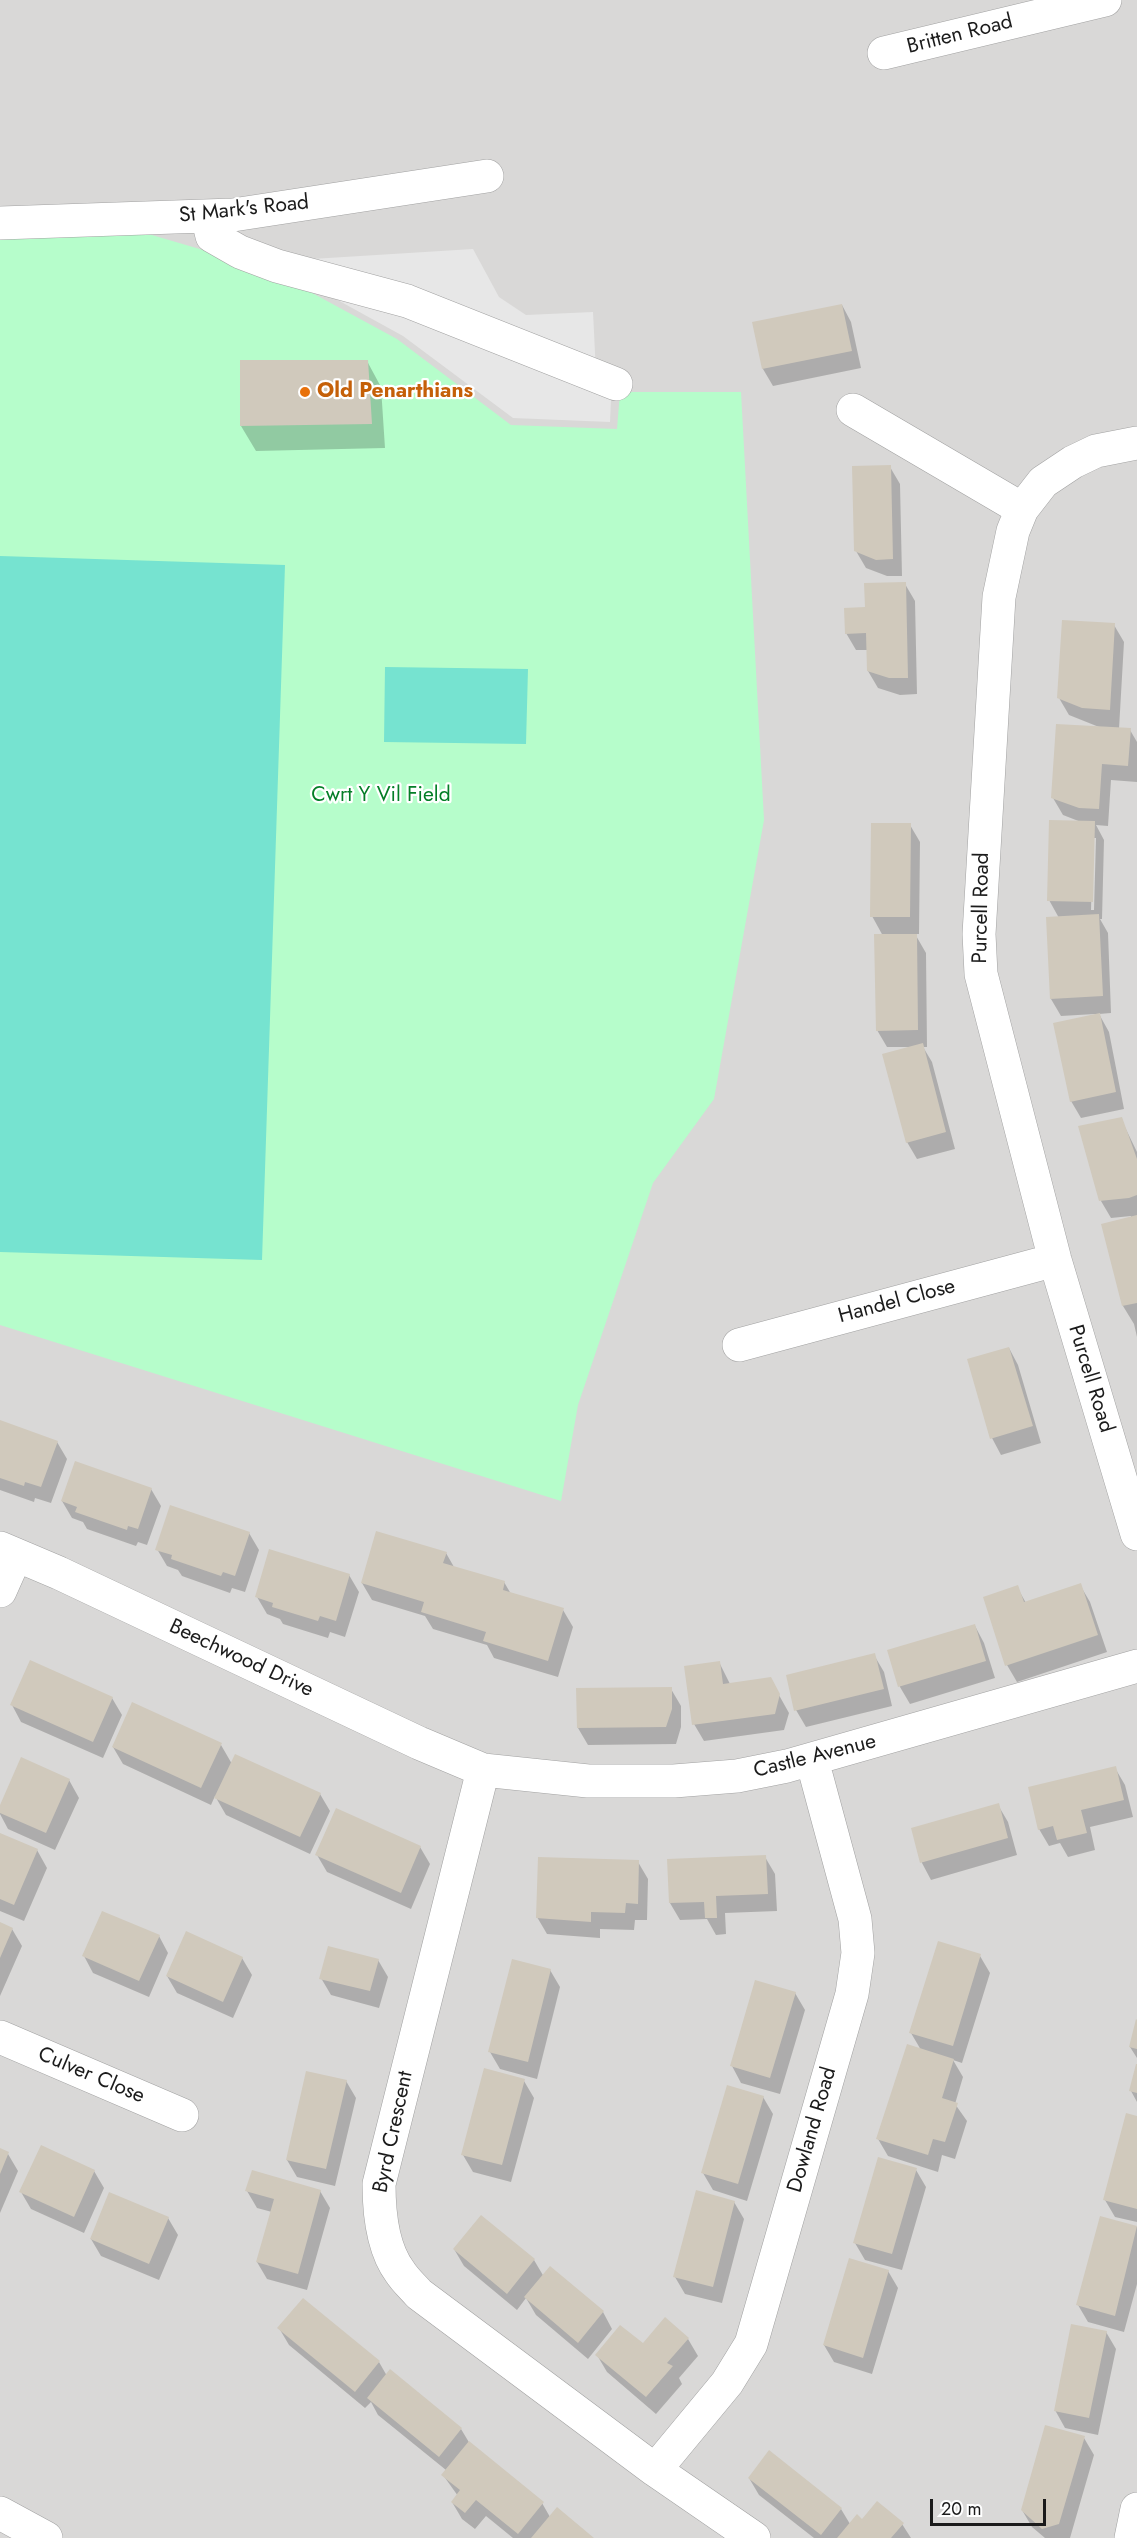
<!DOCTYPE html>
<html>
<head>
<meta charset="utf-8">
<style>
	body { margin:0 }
	#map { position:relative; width:1137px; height:2538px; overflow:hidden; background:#edecdf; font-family:Jost,sans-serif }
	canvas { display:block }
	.scale { position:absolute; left:930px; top:2499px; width:116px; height:27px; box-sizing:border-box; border:3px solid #1b1b1b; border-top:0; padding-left:8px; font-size:18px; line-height:21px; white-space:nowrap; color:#1b1b1b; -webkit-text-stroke:4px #fff; paint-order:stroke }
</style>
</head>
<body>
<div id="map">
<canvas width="1137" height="2538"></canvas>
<div class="scale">20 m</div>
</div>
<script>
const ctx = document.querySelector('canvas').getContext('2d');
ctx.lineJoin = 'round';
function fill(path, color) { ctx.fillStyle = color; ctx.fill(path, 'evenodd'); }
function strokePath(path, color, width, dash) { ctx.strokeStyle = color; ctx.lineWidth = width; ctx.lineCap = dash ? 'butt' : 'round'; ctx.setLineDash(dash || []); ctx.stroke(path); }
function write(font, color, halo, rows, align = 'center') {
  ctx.font = font + ' Jost,sans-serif'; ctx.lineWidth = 4.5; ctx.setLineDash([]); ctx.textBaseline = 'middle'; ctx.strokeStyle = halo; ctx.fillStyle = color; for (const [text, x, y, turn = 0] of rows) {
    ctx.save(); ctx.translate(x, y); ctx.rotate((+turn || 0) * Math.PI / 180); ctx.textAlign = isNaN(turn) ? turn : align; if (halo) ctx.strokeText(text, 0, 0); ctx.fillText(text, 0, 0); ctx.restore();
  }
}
fill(new Path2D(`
	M0,0h1137v2538h-1137z`), '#d9d8d7');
fill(new Path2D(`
	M145,233l123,36 129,70 114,86 106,4 3,-37h121l23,428 -50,279 -61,84 -75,222 -17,96 -561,-176v-1087z`), '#b6fdcb');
fill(new Path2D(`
	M0,556l285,9 -23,695 -262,-8z
	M385,667l143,2 -2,75 -142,-2z`), '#76e3d0');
fill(new Path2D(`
	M473,249l26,48 27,18 67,-3 3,61 16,4 -2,45 -97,-4 -110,-82 -89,-49 -2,-28z`), '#e7e7e7');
fill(new Path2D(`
	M842,305l9,17 10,46 -88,18 -10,-17 -10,-46z
	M367,361l14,26 4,61 -129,3 -15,-25z
	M890,467l10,17 2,92h-15l-21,-8 -10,-17z
	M905,584l10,17 2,93 -17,1 -22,-7 -10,-17v-21h-12l-10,-17 21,-25z
	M1114,625l10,17 -5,87 11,1 7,12v40l-26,-2 -3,46 -12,-1 8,15 -2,79h-2l8,14 3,80 -12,1 10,18 15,77 -43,9 -10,-17 24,-87 -34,2 -10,-17 8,-81 -10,-18 32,-78 -18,-7 -10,-17 46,-71 -30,-12 -10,-17zM1093,838h3l-2,72h-3z
	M910,825l10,17 -1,92h-4l11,19 1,94h-4l9,15 23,87 -38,10 -10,-17 1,-95h-21l-10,-17 6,-94 -11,-20z
	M1121,1119l16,33v185l-3,-13 -11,-18 8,-90 -20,2 -10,-17z
	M1009,1348l9,17 23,78 -40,12 -9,-17z
	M0,1422l57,20 10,17 -16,44 -16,-5 -1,4 -34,-12z
	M151,1489l10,17 -14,39 -9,-3 -2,4 -49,-17 -4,-7 -11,-4 -10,-17z
	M249,1533l10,17 -14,42 -13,-4 -2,5 -48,-17 -4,-6 -11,-4 -10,-17z
	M446,1553l8,14 50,15 7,12 52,16 10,17 -15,50 -64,-19 -7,-13 -54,-16 -8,-13 -53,-16 -10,-17z
	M349,1575l10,17 -14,45 -15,-5 -2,6 -45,-14 -3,-5 -13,-5 -10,-17z
	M1080,1585l10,17 17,50 -90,30 -10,-17 10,-78 9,16z
	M975,1626l9,17 11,35 -85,26 -10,-17 -11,-36z
	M874,1655l10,17 8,34 -86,21 -10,-17z
	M719,1662l11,22 40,-5 19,34 -5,17 -80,11 -10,-17z
	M671,1689l10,17v21l-5,17 -88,1 -10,-17z
	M112,1698l10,17 -19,43 -82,-36 -9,-17z
	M221,1745l11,19 88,30 10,17 -20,43 -84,-39 -11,-19 -4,9 -88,-41 -10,-17z
	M1115,1768l10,17 8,32 -43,10 5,23 -27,7 -8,-14 -11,3 -10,-17z
	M69,1780l10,18 -24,52 -47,-21 -8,-15v-6z
	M998,1805l10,17 9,33 -86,25 -9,-17 -10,-34z
	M0,1835l37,15 10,18 -23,53 -24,-10z
	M420,1847l10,17 -19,45 -84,-37 -10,-17z
	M765,1857l10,17 2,37 -52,2 1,21 -10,1 -9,-16 -27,1 -10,-17z
	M638,1862l10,17 -1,41h-12l-1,10 -34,-1v9l-53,-4 -10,-17z
	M0,1924l12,5 10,17 -22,50z
	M159,1936l9,17 -19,44 -56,-24 -9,-17z
	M980,1956l10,17 -28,90 -9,-3 10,17 -8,27 12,17 -12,38 -13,-4 -4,17 -50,-16 -10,-17 43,-89 -10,-17z
	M242,1958l10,17 -19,43 -56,-25 -10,-17z
	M378,1960l10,17 -9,31 -48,-13 -10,-17z
	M550,1970l10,17 -23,92 -37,-10 -10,-17z
	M795,1993l10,17 -25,84 -39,-11 -9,-17z
	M1137,2024v34l-7,-11z
	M1137,2067v35l-6,-11z
	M346,2081l10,17 -21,88 -38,-9 -10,-17z
	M524,2081l10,17 -23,84 -38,-10 -10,-17z
	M763,2097l10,17 -26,87 -34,-11 -10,-17z
	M1137,2117v105l-22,-5 -10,-17z
	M0,2150l8,4 10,17 -18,42z
	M916,2170l10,17 -24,83 -37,-10 -10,-17z
	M94,2171l10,17 -20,45 -53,-24 -10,-17z
	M247,2191h73l10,17 -23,82 -40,-11 -10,-17 15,-50 -15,-4z
	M734,2202l10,17 -22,84 -37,-9 -10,-17z
	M482,2217l52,43 10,17 59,35 9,17 -24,30 -52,-44 -10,-17 -9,12 -53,-44 -10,-17z
	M168,2218l10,17 -19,45 -58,-24 -10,-17z
	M1101,2218l36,9v57l-13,48 -36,-10 -10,-17z
	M888,2271l10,17 -26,86 -38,-12 -10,-17z
	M279,2328l100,34 8,14 3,-5 71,58 9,15 72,59 8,14 42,21h-79l-27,-22 -11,13 -13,-10 -10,-17 6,-6 -15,-21 3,-5 -68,-55 -7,-13 -6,6 -76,-63z
	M1106,2332l10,17 -18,86 -33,-7 -10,-18z
	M688,2339l10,17 -19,22 3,6 -26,30 -49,-42 -10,-17z
	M1084,2438l10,17 -24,83h-25l-13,-11 -10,-17z
	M769,2453l72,56 9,15 12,-3 40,3 9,14h-97l-55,-43 -10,-17z`), '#0003');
fill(new Path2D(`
	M842,304l10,47 -90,18 -10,-47z
	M240,360h128l4,64 -132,2z
	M891,465l2,94 -17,1 -22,-9 -2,-85z
	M906,582l2,96h-19l-22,-7 -1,-38 -21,1 -1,-26 21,-1 -1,-24z
	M1062,620l53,3 -5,87 -28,-2 -25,-10z
	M1056,724l75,4 -3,38 -26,-2 -3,45 -20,-1 -28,-10z
	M1049,820l46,1 -2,81 -46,-1z
	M871,823h40l-1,94h-40z
	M1099,914l4,82 -53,3 -4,-82z
	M874,934h43l1,96 -42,1z
	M1100,1013l16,79 -46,10 -17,-79z
	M923,1043l23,89 -40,11 -24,-89z
	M1122,1117l15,42v36l-8,3 -30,3 -21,-75z
	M1137,1215v88l-15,3 -21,-82z
	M1009,1347l24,79 -43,13 -23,-80z
	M0,1420l58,21 -17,46 -16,-5 -1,4 -24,-8z
	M75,1461l77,27 -14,41 -10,-3 -1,4 -52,-18 2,-5 -16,-6z
	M170,1505l80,27 -15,44 -12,-4 -2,4 -50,-17 1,-4 -17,-5z
	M376,1531l71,21 -4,11 62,18 -2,9 61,18 -16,53 -65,-20 3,-9 -65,-20 3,-10 -63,-19z
	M269,1549l81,25 -14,47 -16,-5 -2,5 -46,-14 1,-4 -18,-6z
	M1081,1583l17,52 -93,31 -22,-69 35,-12 6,17z
	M975,1624l11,37 -88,26 -11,-37z
	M875,1653l9,36 -90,22 -8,-36z
	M30,1660l83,37 -20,45 -83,-37z
	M720,1661l3,23 48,-7 9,17 -5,20 -83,11 -8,-59z
	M672,1687v22l-6,18 -89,1 -1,-40z
	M132,1702l90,41 -21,45 -89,-41z
	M235,1754l86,39 -21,44 -86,-39z
	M21,1757l49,22 -24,54 -46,-20v-8z
	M1116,1766l8,34 -43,10 6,23 -30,7 -4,-14 -15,4 -10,-43z
	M999,1803l9,35 -88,25 -9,-35z
	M336,1808l85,38 -20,47 -86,-38z
	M0,1833l38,16 -24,56 -14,-6z
	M766,1855l2,39 -52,2 1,22h-12l-1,-16 -35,1 -2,-44z
	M538,1857l101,3 -1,44 -12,-1 -1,10 -34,-1v10l-55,-4z
	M102,1911l58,24 -21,46 -57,-25z
	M0,1922l13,6 -13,30z
	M186,1931l57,26 -20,45 -57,-26z
	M938,1941l43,13 -28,92 -44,-13z
	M328,1946l51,13 -9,32 -51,-12z
	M512,1959l39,10 -23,93 -40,-10z
	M755,1980l41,12 -26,86 -40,-12z
	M1136,2019l1,1v29l-8,-2z
	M907,2044l47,15 -12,39 16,5 -13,39 -12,-3 -5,16 -52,-16z
	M1136,2064h1v29l-8,-2z
	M484,2068l41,11 -23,86 -41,-10z
	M306,2071l41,9 -21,89 -40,-9z
	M727,2085l37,11 -26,88 -37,-11z
	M1126,2113l11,3v93l-34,-9z
	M41,2145l54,25 -21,47 -55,-25z
	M0,2148l9,4 -9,22z
	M878,2157l39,11 -25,86 -39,-11z
	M252,2170l69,20 -23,84 -42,-12 18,-63 -29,-8z
	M696,2190l39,11 -22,86 -40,-10z
	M109,2192l60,25 -20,47 -59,-25z
	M481,2215l54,44 -28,35 -54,-45z
	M1100,2216l37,10 -22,90 -39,-11z
	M849,2258l40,12 -26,88 -40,-13z
	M550,2266l54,45 -26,32 -54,-46z
	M303,2298l77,63 -25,31 -78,-64z
	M665,2317l24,21 -22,25 6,3 -27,31 -51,-42 25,-30 23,18z
	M1071,2324l36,7 -18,87 -35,-7z
	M390,2369l72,59 -23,29 -72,-59z
	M1045,2425l40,11 -26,88 -17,5 -21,-19z
	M469,2441l75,61 -26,32 -42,-34 -11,13 -14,-11 9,-12 -19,-15z
	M769,2450l73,58 -21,27 -73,-57z
	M877,2501l27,22 -13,15h-54l20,-24 5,5z
	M557,2507l37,31h-63z`), '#d0c9bc');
const minor = new Path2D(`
	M884,53l221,-53
	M207,216l5,20 28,16 37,14 130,35 209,83
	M0,223l233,-8 254,-39
	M853,410l169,99
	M1137,443l-41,8 -23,11 -30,20 -21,27 -9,22 -14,66 -20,337 2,40 74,286 82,274
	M739,1345l316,-85
	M0,1548l59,25 360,170 64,27 105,11h86l63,-5 50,-10 350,-100
	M0,1591l16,-36
	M483,1770l-104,414c0,29 3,64 21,88 5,8 13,15 19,22l236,176 99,68
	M0,2037l182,78
	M655,2470l72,-87 24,-39 101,-350 6,-41 -3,-34 -43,-159
	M0,2513l46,25
	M1131,2538l6,-29`);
strokePath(minor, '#a2a2a2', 34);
strokePath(minor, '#fff', 33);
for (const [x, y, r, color] of [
	[305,392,6,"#e8710a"]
]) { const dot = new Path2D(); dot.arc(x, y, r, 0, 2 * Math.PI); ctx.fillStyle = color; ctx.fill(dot); strokePath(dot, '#fff', 2); }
write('21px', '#1b1b1b', '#fff', [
	["Britten Road",960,35,-14],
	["St Mark's Road",244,210,-6],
	["Purcell Road",982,908,-89],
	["Handel Close",897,1302,-15],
	["Purcell Road",1090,1379,73],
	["Beechwood Drive",241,1659,25],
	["Castle Avenue",815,1757,-14],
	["Culver Close",91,2076,23],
	["Dowland Road",813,2130,-74],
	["Byrd Crescent",394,2132,-78]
]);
write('bold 21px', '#c56008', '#fff', [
	["Old Penarthians",317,392]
], 'left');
write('21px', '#047e27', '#fff', [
	["Cwrt Y Vil Field",381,796]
]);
</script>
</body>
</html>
